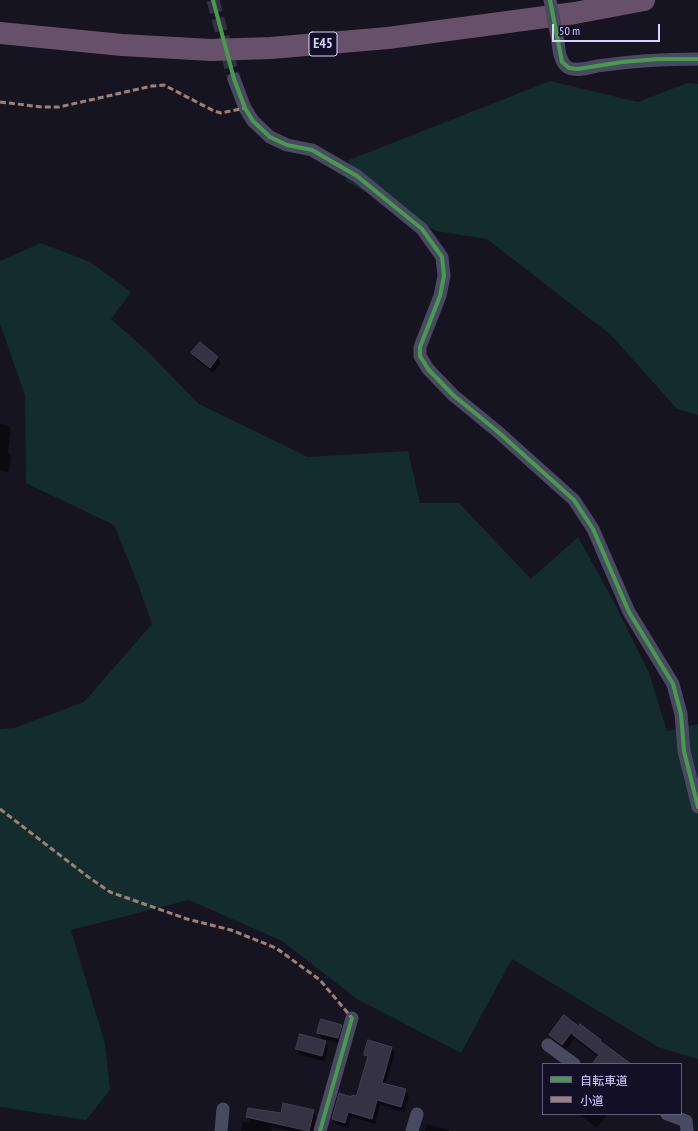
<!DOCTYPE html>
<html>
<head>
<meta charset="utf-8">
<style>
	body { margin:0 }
	#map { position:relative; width:698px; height:1131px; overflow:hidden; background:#161421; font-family:"PT Sans Narrow","Noto Sans JP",sans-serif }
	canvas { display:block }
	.legend { position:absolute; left:542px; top:1063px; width:140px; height:52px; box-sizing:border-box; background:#130f26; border:1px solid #625e7d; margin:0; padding:5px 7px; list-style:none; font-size:12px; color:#d9d4ff }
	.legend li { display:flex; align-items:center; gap:8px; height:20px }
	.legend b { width:20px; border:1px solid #625e7d }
	.scale { position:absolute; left:552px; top:24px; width:108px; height:18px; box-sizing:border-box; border:2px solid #d9d4ff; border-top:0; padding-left:5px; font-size:12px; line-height:14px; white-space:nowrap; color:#d9d4ff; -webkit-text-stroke:3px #130f26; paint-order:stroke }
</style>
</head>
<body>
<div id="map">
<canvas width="698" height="1131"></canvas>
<ul class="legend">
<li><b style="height:5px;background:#469c4c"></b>自転車道</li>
<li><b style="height:5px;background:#9e8076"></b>小道</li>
</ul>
<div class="scale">50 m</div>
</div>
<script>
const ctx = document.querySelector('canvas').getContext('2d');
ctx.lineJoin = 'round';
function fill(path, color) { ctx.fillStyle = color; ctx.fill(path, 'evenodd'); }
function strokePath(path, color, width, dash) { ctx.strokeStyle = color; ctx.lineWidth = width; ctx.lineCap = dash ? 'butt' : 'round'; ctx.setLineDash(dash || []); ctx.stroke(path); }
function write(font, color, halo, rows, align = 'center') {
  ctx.font = font + ' "PT Sans Narrow",sans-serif'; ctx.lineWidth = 3; ctx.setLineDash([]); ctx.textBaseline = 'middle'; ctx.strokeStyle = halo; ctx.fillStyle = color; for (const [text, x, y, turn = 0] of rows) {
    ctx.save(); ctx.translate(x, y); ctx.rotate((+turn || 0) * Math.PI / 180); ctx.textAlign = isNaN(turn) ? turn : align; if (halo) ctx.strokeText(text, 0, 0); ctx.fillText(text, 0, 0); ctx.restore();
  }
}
fill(new Path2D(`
	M550,81l88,21 49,-19 11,1v331l-21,-6 -66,-74 -124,-96 -51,-8 -90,-50 3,-21z
	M41,243l49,19 41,30 -20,27 36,32 52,53 109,53 100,-6 12,52h39l72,76 47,-42 36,65 35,71 18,58 31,-7v335l-40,-12 -146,-88 -51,94 -104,-54 -75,-58 -93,-41 -118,30 34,114 5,46 -24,30 -86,-13v-378l14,-1 70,-26 68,-78 -14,-40 -24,-59 -88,-42 -1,-88 -25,-71v-63z`), '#132c2d');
fill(new Path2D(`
	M192,354l25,3 4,6 -8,10 -17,-14z
	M0,424l8,1 3,5 -3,22 3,4 -2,16 -9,-1z
	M341,1025l4,6 -4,13 -19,-5 -4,-6z
	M576,1026l1,2 23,13 29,23h-32l1,-7 -22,-17 -1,-2 -10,12 -12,-9 -3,-6z
	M325,1042l3,6 -3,14 -25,-7 -3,-6z
	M391,1047l4,6 -10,32 20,5 4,6 -5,16 -24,-7 -5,19 -24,-7 -3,11 -12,-4 -3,-5 19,-21h4l12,-39 -3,-4z
	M313,1111l3,6 -3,14h-24l-18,-4 1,4h-31l1,-9 9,1 -4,-7z
	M578,1114h29l-10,14z
	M427,1124l22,6v1h-24z`), '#0007');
const building = new Path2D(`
	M200,342l18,15 -8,11 -19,-15z
	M564,1015l13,10 -15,20 -13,-10z
	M321,1019l21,6 -4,13 -21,-5z
	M580,1024l21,16 -1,1 31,23h-39l7,-9 -27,-21z
	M300,1034l26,7 -4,15 -26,-7z
	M368,1040l24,7 -10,36 24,6 -5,18 -24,-7 -5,19 -24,-7 -3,11 -13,-4 7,-26 13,4v-2l4,1 1,-2 11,-38 -4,-1z
	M283,1103l31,7 -5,21 -63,-14 2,-9 33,5z`);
fill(building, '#343243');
strokePath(building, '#433f54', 1);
strokePath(new Path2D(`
	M213,0l21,79`), '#333142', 13, [13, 6]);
strokePath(new Path2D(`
	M558,42c1,9 2,19 9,25 8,5 22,1 30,-1 34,-5 67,-7 101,-7
	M234,79l11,29 8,13 17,16 17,8 25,5 45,26 65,53 20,28 2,19 -4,20 -20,51v9l8,13 25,26 44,36 77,69 19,29 36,83 44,72 8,30 3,37 14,56
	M548,1045l26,19
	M667,1114l19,7 1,10
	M221,1131l2,-22
	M320,1131l32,-113
	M412,1131l5,-17`), '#4a4962', 13);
strokePath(new Path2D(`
	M0,33l122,12 89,5 60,-2 117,-10 187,-25 69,-13`), '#67516a', 22);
strokePath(new Path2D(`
	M550,0l8,42`), '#4a4962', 13);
strokePath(new Path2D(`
	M0,102l42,5h17l93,-21 12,-1 50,26 7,2 24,-5
	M0,809l87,67 23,16 77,27 44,11 45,18 44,32 32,38`), '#9e8076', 3, [6, 3]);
strokePath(new Path2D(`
	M213,0l21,79 11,29 8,13 17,16 17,8 25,5 45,26 65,53 20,28 2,19 -4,20 -20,51v9l8,13 25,26 44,36 77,69 19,29 36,83 44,72 8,30 3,37 14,56
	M550,0l12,62 7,6 9,1 44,-7 36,-3h40
	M320,1131l32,-113`), '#469c4c', 4);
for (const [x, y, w] of [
	[323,44,28]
]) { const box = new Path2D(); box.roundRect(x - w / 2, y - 12, w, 24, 3); ctx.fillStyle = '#130f26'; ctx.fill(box); strokePath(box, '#d9d4ff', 1); }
write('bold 14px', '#d9d4ff', null, [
	["E45",323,44]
]);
</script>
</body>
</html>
